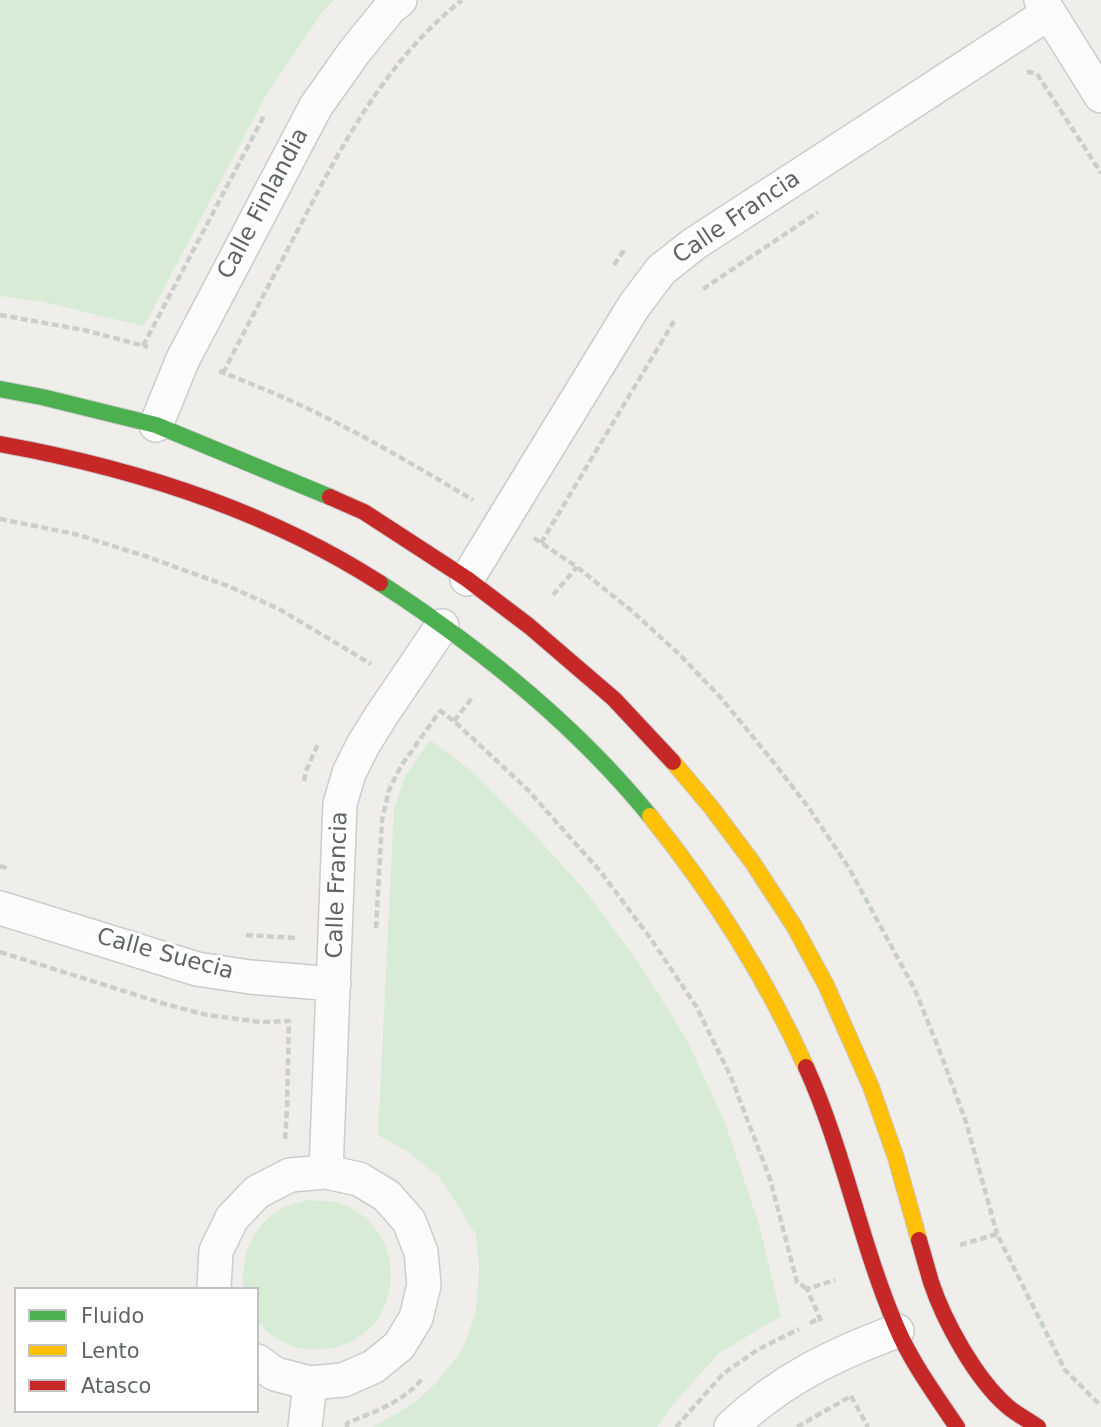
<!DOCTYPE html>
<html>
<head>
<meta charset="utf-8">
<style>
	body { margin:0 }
	#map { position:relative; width:1101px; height:1427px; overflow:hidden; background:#efeeea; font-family:"DejaVu Sans",sans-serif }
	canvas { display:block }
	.legend { position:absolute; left:14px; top:1287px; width:245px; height:126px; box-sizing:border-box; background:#fff; border:2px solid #bfc1c3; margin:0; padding:9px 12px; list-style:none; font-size:21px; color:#5f6368 }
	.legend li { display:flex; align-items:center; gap:14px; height:35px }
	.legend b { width:35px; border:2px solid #bfc1c3 }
</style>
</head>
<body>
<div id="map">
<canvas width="1101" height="1427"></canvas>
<ul class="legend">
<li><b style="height:9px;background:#4caf50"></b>Fluido</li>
<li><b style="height:9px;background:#ffc107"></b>Lento</li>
<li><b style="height:9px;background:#c62828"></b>Atasco</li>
</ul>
</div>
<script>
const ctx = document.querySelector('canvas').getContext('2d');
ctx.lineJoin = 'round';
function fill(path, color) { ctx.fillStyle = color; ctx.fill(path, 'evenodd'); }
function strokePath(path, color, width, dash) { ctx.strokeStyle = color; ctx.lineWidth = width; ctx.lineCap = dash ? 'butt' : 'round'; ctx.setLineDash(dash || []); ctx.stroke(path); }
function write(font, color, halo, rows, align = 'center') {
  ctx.font = font + ' "DejaVu Sans",sans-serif'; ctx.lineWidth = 6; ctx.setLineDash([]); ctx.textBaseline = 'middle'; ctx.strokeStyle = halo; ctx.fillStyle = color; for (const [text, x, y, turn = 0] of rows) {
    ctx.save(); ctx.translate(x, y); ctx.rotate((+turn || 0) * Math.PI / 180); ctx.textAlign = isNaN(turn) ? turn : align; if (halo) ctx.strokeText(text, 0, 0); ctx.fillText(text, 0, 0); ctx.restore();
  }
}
fill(new Path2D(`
	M0,0h334l-11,11 -57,84 -122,231 -105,-25 -39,-5z
	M430,740l44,33 60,61 53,59 53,72 47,75 38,83 34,102 22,91 -62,37 -49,55 -13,19h-284l40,-23 24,-22 25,-32 14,-37 3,-44 -3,-34 -19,-31 -18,-27 -29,-24 -32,-18 16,-325 11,-34z
	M307,1200c9,1 19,0 27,2 81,20 74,140 -11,147 -28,3 -48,-7 -66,-29v-31h-14c-1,-35 7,-61 38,-80 7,-4 18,-6 26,-9z`), '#d8ebd6');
const street = new Path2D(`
	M1041,0l60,96
	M156,425l27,-66 133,-253 39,-55 35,-43 10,-8
	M467,579l167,-273 27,-36 33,-26 355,-231
	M0,908l197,61 53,8 84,7
	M326,1172l14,-368 9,-31 14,-28 18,-29 61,-90
	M214,1289l2,-38 16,-33 25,-26 33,-17 36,-3 33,7 28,17 22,25 12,31 3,33 -8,33 -17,28 -26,21 -30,13 -33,3 -35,-9 -18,-13
	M305,1427l5,-44
	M731,1427c51,-48 102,-72 166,-96`);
const fast = new Path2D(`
	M0,389l42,8 114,28 174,72
	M380,583c99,64 195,141 270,233`);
const slow = new Path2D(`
	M673,762l38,45 42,56 41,63 32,59 45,102 25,71 23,82
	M650,816c62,77 115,160 156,251`);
const jam = new Path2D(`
	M0,444c134,24 265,65 380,139
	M330,497l34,15 103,67 62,47 85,73 59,63
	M806,1067c38,84 54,175 90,259 15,36 39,68 61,101
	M919,1240c4,14 8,28 12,42 13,39 44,96 76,124 9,8 21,14 31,21`);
strokePath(street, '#cbcccc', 36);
strokePath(fast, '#cacacb', 18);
strokePath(slow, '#cacacb', 18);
strokePath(jam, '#cacacb', 18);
strokePath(new Path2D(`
	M1027,73l2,-1 8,2 64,99
	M614,265l11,-16
	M703,289l115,-77
	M0,315l84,15 64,17
	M143,346l122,-232
	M219,371c35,14 70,28 104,45 51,25 101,55 150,84
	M223,373c26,-51 53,-101 79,-151 43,-83 86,-163 160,-222
	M0,519l75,15 73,23 80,29 51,23 92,55
	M534,538l43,29 56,45 47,43 42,44 49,60 38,49 40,60 66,122 25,62 26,70 31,112
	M541,543l133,-222
	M553,595l24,-28
	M439,710l15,11 73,68 73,82 51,68 45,67 35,71 39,102 27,103 10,7
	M454,721l18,-23
	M304,781l2,-10 12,-27
	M0,866l9,3
	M376,928l6,-108 7,-30 12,-24 39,-55
	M246,935l50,3v-1
	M0,952l165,52 42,11 53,7 29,-1 -2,88
	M285,1139l2,-30
	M960,1245l37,-11 68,136 36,36
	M821,1321l-14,-32 28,-9
	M810,1323l10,-5
	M851,1396l17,31
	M347,1427v-4c27,-11 56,-21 75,-44
	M676,1427l47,-53 34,-24 42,-21
	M797,1427l54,-31`), '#cacfcc', 4.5, [7, 3.5]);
strokePath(street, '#fdfcfc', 33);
strokePath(fast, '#4caf50', 16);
strokePath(slow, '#ffc107', 16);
strokePath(jam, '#c62828', 16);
write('23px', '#5f6368', '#fff', [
	["Calle Finlandia",264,204,-62],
	["Calle Francia",737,218,-34],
	["Calle Francia",338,885,-88],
	["Calle Suecia",165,955,15]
]);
</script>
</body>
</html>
